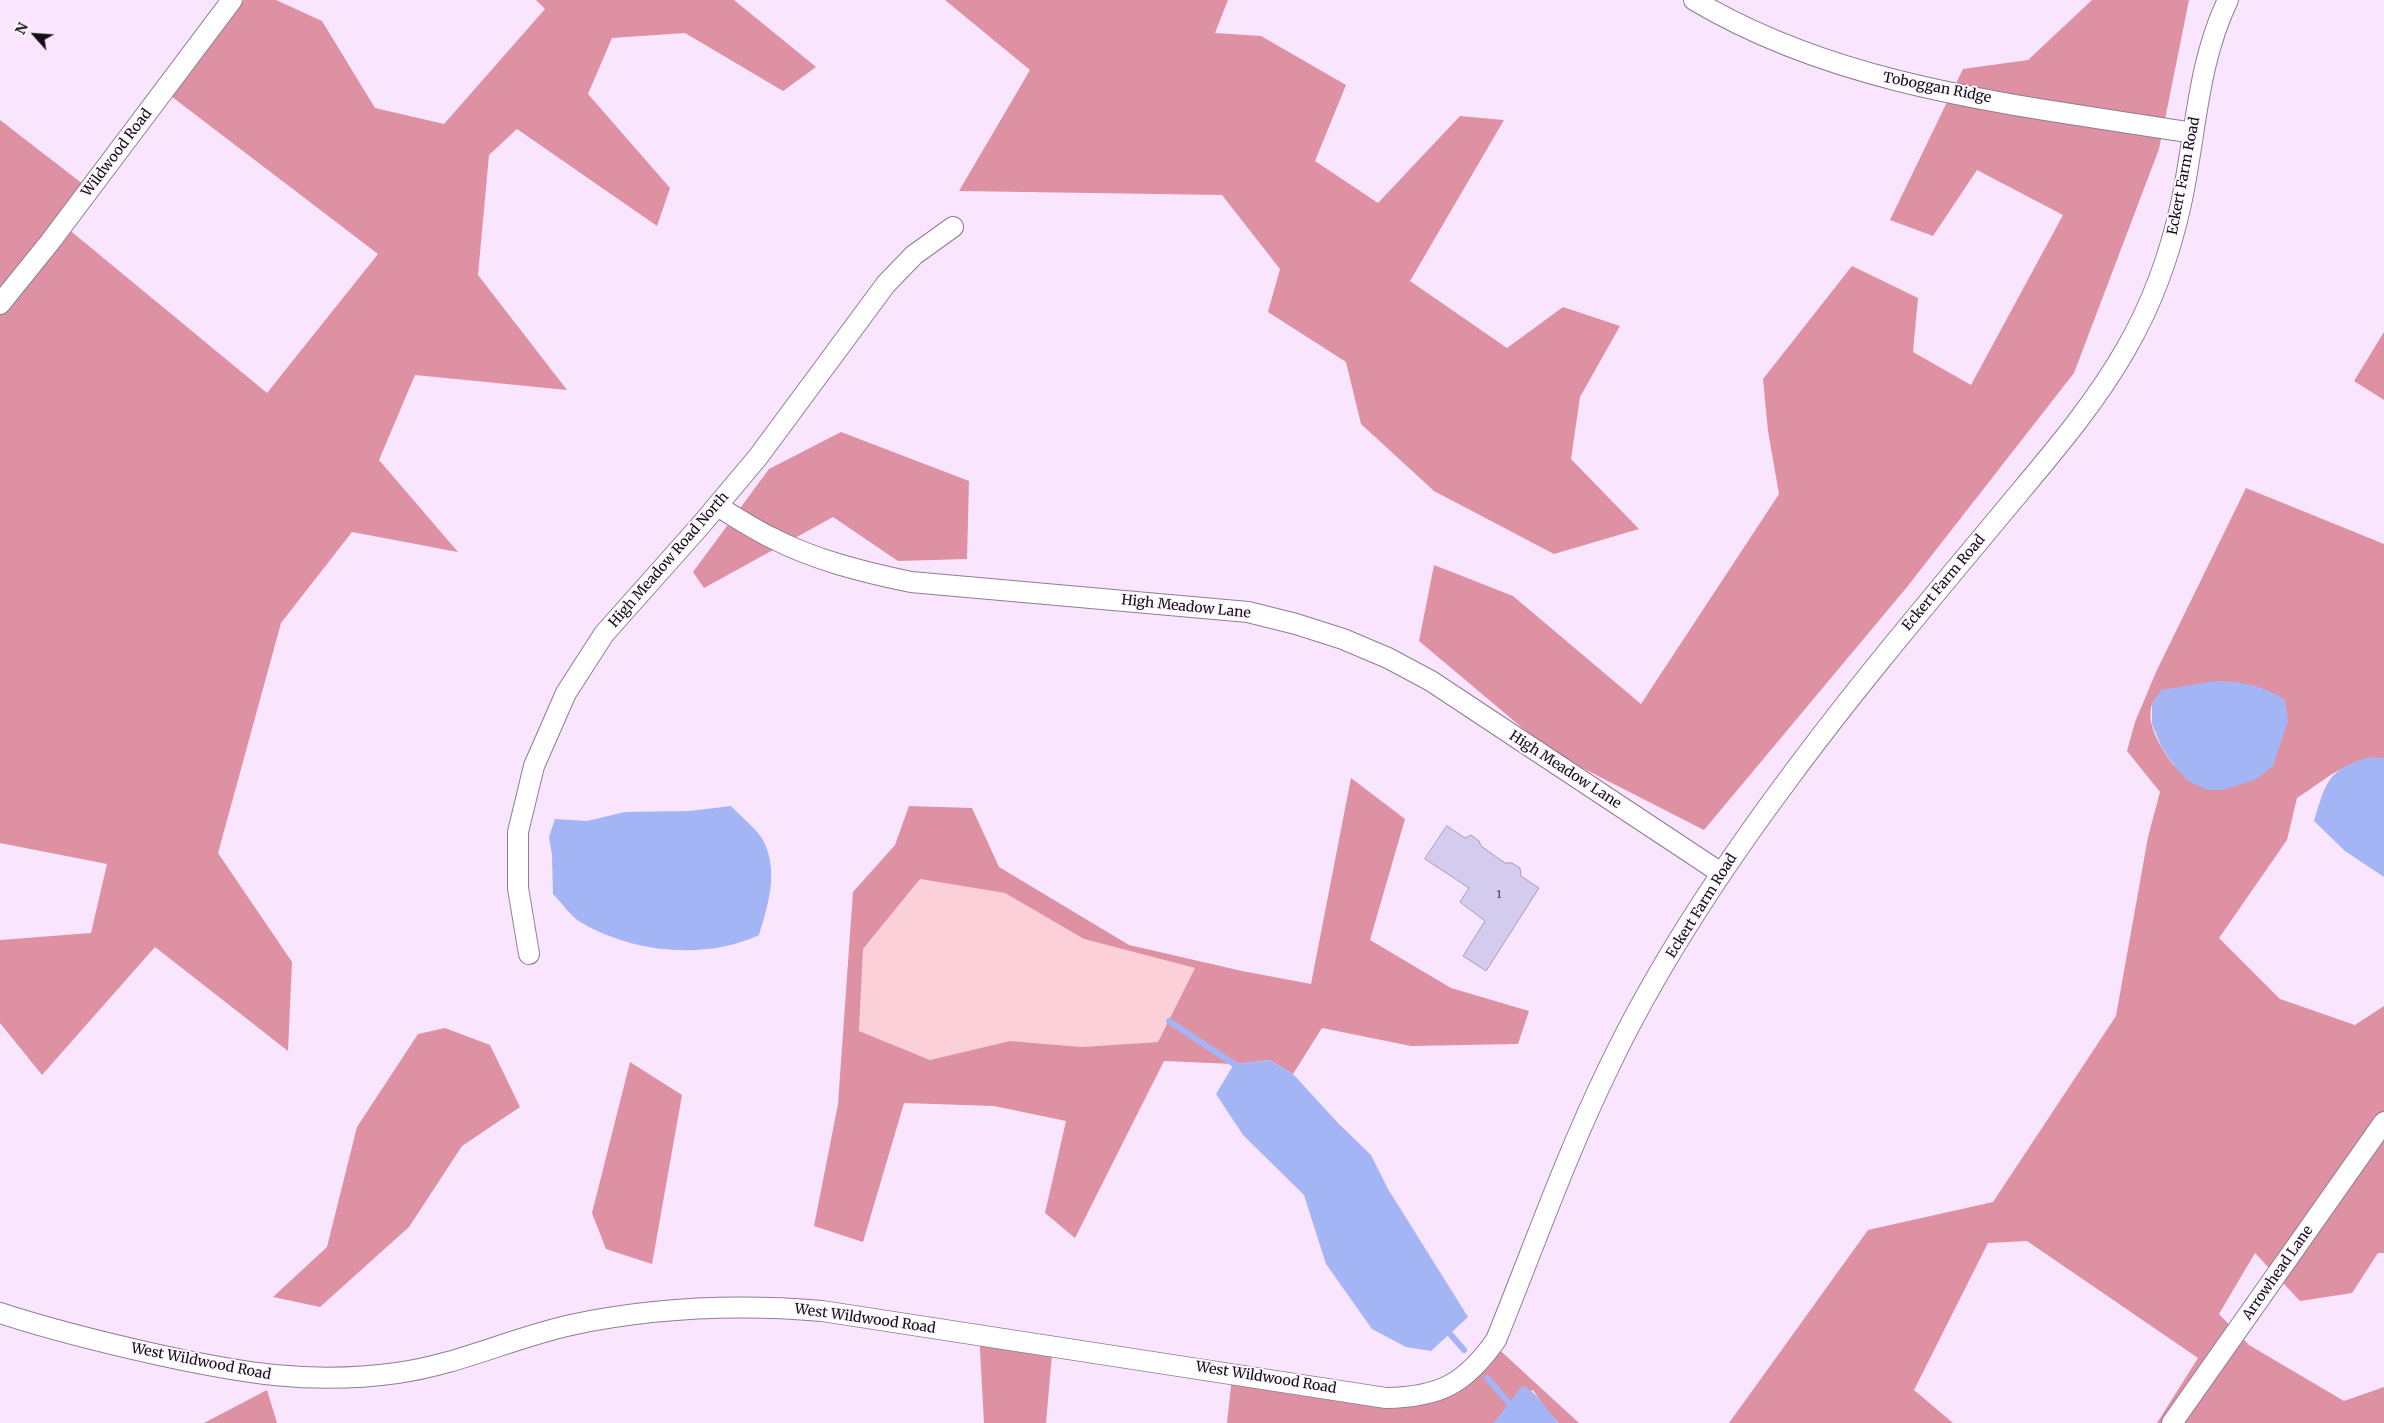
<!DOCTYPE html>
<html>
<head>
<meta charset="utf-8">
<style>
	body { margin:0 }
	#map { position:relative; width:2384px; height:1423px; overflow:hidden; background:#f9e5fe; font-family:Merriweather,serif }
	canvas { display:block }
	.north { position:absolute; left:10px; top:10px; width:50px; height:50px; -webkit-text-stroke:4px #fdf8fe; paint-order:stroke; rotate:296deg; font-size:14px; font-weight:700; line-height:20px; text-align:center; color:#140c16 }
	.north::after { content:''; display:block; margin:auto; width:18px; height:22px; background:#140c16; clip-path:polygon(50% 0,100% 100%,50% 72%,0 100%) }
</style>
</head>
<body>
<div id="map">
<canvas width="2384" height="1423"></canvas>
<div class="north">N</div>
</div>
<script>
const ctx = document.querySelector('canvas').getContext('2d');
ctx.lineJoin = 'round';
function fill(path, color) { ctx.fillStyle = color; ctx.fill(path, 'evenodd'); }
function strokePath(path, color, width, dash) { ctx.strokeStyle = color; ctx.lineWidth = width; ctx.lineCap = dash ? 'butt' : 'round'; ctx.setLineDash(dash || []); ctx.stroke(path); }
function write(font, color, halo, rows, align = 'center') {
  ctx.font = font + ' Merriweather,serif'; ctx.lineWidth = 4; ctx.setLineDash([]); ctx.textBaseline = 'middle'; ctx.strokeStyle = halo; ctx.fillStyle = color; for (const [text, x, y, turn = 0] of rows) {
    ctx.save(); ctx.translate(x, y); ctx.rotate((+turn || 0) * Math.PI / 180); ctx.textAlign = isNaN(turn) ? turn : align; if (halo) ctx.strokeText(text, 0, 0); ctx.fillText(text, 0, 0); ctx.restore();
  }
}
fill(new Path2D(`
	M920,879l85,14 79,46 111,29 -37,74 -76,5 -72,-6 -80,19 -71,-29 4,-82z`), '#fcd0d8');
fill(new Path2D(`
	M244,0h32l46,21 53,87 69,16 101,-115 -9,-9h198l82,67 -33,24 -98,-58 -73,5 -24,56 82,94 -13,38 -140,-97 -28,26 -11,120 89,115 -152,-15 -36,85 79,92 -106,-20 -71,91 -63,230 74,109 -4,89 -133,-104 -113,128 -42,-52v-83l91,-7 16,-69 -107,-21v-723l88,68 -27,35 206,170 111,-139 -215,-164z
	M945,0h283l-13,33 46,3 85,49 -31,76 63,42 82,-87 44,4 -94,161 97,67 56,-41 57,19 -40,71 -9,62 68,70 -85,25 -120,-63 -73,-67 -15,-62 -78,-50 12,-43 -58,-74 -263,-4 71,-121z
	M2092,0h97l-30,149 -85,224 -167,214 -203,243 -153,-78 -132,-111 15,-76 79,31 128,108 138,-210 -11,-63 -5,-52 89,-113 66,32 -5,54 58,33 92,-170 -86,-45 -44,66 -43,-16 73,-151 65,-9z
	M2384,332v68l-30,-19z
	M841,432l128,49 -2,78 -69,2 -65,-44 -129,71 -11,-16 76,-103z
	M2246,488l138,56v214c-34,-2 -59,22 -87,40l-10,42 -68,98 61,61 75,26 29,-19v247h-6l-26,40 -52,8 -45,-48 -36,61 30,31 95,56 40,-14v36h-227l41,-65 -171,-117 -39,2 -74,147 39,33h-224l139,-193 125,-28 123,-186 32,-179 12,-45 -33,-41 8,-29 21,-50zM2178,689l-4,77c-11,-16 -29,-40 -22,-62 2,-4 7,-9 9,-13z
	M1351,778l54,41 -35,121 81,48 78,23 -11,33 -107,2 -89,-18 -29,46 -23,-14 -36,4 -70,-3 -89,177 -30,-25 21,-92 -72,-15 -90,-3 -41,139 -49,-16 24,-122 15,-212 42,-47 14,-39 63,2 27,59 130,78 113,26 69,13zM920,879l85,14 79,46 111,29 -37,74 -76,5 -72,-6 -80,19 -71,-29 4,-82z
	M445,1028l45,17 30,62 -58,39 -53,81 -89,80 -47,-10 54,-50 30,-120 61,-93z
	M630,1062l52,33 -30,169 -46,-15 -14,-36z
	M979,1331l74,12 -7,80h-62z
	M1492,1343l87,80h-20l-10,-10 -16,-23 -23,14 -16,19h-267l6,-56 195,26z
	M267,1390l10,33h-73z`), '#de91a2');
fill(new Path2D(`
	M2216,681c29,1 43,4 69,18l3,22 -15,45 -16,13 -34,11h-16l-20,-10 -13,-14 -13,-20 -9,-22v-20l9,-14z
	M2369,757l15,1v119l-39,-26 -31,-30c12,-39 13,-51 55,-64z
	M731,806c10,11 28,24 34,38 13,31 3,61 -6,91 -54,25 -125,18 -177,-12 -11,-6 -20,-20 -29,-29l-1,-39 -3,-18 6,-18 32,2 38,-9 65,-1z
	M1270,1060l23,14 45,49 33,32 17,34 80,128 -37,34 -25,-4 -34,-18 -46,-65 -22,-69 -61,-60 -27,-41 18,-30z
	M1522,1386c17,6 24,25 37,37h-65z`), '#a4b5f6');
strokePath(new Path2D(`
	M1169,1021l65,43 5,6
	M1445,1328l19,22
	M1487,1378l27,31`), '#a4b5f6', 6);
const building = new Path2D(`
	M1447,826l18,12 6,-3 8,6 2,5 24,17h7l8,5 1,8 18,12 -53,83 -23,-15 22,-35 -25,-19 9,-14 -44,-29z`);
fill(building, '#d4ccee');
strokePath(building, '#a49cbd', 1);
const street = new Path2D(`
	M1694,0c151,90 329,105 499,133
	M0,304l50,-62 182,-242
	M717,506c17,10 35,22 53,31 44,23 93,35 141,45l337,30 48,12 47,15 45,19 43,23 290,192
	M529,954l-11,-66v-56l16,-66 32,-73 38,-59 96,-108 58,-69 128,-173 28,-29 39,-28
	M0,1313c52,17 105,30 159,42 83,18 152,30 238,18 60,-8 115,-35 174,-48 84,-18 166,-21 251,-14l564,87c54,-1 79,-14 110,-58 37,-91 70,-185 113,-273 49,-103 113,-199 181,-290 65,-88 135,-171 205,-255 46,-56 95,-110 131,-173 26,-45 44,-95 55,-145 15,-69 16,-140 47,-204
	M2172,1423l212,-301`);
strokePath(street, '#917b97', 22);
strokePath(street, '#fff', 20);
write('11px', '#443c4c', null, [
	["1",1499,895]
]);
write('14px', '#140c16', '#fdf8fe', [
	["Toboggan Ridge",1937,88,11],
	["Wildwood Road",117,153,-53],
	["Eckert Farm Road",2184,176,-79],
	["High Meadow Road North",669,560,-49],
	["Eckert Farm Road",1944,583,-50],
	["High Meadow Lane",1186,607,6],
	["High Meadow Lane",1565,770,33],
	["Eckert Farm Road",1702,906,-58],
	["Arrowhead Lane",2278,1273,-55],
	["West Wildwood Road",865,1319,8],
	["West Wildwood Road",201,1362,11],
	["West Wildwood Road",1266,1378,9]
]);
</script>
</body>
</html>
